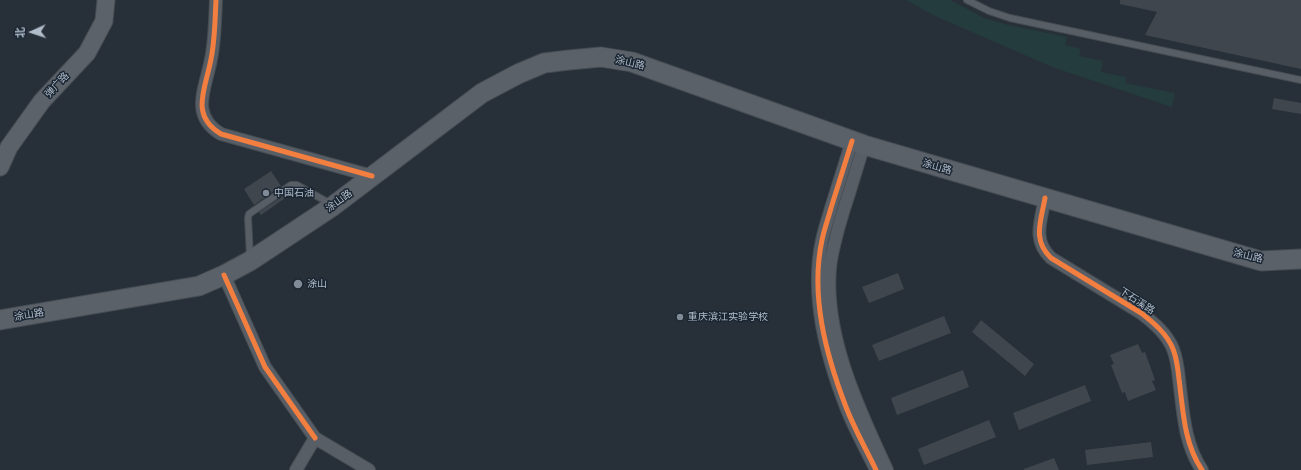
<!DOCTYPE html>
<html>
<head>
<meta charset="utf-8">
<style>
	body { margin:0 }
	#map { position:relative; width:1301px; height:470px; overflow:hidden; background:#273038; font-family:Inter,"Noto Sans SC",sans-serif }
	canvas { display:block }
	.north { position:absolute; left:12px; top:12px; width:40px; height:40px; -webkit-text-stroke:3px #1b2633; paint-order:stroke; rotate:267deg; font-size:11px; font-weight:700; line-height:16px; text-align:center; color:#b1bcca }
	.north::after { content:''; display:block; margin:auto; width:14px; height:18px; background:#b1bcca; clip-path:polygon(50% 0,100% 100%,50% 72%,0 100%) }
</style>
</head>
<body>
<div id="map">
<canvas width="1301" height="470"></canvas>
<div class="north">北</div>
</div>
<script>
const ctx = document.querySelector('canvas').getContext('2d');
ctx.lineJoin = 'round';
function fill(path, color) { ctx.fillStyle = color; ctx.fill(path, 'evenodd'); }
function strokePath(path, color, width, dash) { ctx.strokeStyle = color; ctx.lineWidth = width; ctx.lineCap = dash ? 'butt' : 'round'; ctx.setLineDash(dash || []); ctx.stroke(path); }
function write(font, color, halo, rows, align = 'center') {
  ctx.font = font + ' Inter,"Noto Sans SC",sans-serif'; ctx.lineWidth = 3; ctx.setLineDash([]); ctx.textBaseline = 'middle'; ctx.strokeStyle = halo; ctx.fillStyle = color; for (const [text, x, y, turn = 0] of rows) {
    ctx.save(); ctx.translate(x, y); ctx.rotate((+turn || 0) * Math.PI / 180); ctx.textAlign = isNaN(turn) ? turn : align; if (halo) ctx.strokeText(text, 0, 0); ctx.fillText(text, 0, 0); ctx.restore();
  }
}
fill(new Path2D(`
	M906,0h44l34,18 24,7 59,12 -2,8 16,4 -2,7 24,5 -2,11 25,5 -1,6 50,10 -3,14 -117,-39 -120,-52z`), '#243c3e');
fill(new Path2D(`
	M1120,0h181v69l-156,-34 12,-23 -37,-8z
	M1274,98l27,5v11l-29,-5z
	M271,171l10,15 -27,19 -10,-16z
	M286,194l2,2 -27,19 -2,-3z
	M898,273l6,16 -35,14 -7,-16z
	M944,316l7,17 -72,28 -7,-16z
	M981,320l53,44 -9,12 -53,-44z
	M1138,344l4,9 3,-1 10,28 -3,1 4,9 -28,11 -3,-9 -3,1 -11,-28 3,-1 -4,-9z
	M963,370l6,17 -72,28 -6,-17z
	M1085,385l6,16 -72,29 -6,-17z
	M989,420l7,17 -72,28 -6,-16z
	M1151,442l2,15 -66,8 -2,-15z
	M1054,458l5,12h-35v-1z`), '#3f464e');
const lane = new Path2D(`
	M967,0l22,11 21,7 291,62
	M250,257l-2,-39 1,-4 42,-29h6l34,19`);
const street = new Path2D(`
	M216,0c-1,19 -1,40 -5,59 -5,29 -22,56 10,75l151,42
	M852,141c-7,23 -14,45 -21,67 -3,11 -7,22 -9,32 -12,56 4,115 24,167 8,21 20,42 30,63
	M864,145c-7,22 -13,43 -20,64 -6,20 -12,39 -14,59 -6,68 29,142 57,202
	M1045,198c-4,23 -13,42 6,60l90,55c13,10 26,21 32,36 4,10 5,20 6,30 4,31 5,65 23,91
	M224,275l41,92 50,71
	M296,470l19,-32 54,32`);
const secondary = new Path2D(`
	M0,167l9,-20 33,-46 45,-48 17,-32 2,-21`);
const primary = new Path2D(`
	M0,320l199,-34 25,-11 26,-14 83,-55 149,-113 36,-19 26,-11 25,-3 32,-3 31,5 232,83 397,116 40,-2`);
strokePath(lane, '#464c52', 8);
strokePath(street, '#464c52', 14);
strokePath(secondary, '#464c52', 19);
strokePath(primary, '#454c54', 21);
strokePath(lane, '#585e66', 6);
strokePath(street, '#585e66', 12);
strokePath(secondary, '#5c626a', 17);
strokePath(primary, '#5b6168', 19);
strokePath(new Path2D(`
	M216,0c-1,19 -1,40 -5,59 -5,29 -22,56 10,75l151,42
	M852,141c-7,23 -14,45 -21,67 -3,11 -7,22 -9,32 -12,56 4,115 24,167 8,21 20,42 30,63
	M1045,198c-4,23 -13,42 6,60l90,55c13,10 26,21 32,36 4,10 5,20 6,30 4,31 5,65 23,91
	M224,275l41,92 50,71`), '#f27e40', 5);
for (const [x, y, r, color] of [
	[266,193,4,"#818b97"],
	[298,284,5,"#818b97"],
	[680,317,4,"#818b97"]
]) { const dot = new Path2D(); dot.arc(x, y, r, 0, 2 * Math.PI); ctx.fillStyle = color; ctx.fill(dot); strokePath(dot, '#1b2633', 1.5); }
write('10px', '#b1bcca', '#1b2633', [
	["涂山路",630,63,13],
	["弹广路",57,85,-47],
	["涂山路",937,167,16],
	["涂山路",339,201,-36],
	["涂山路",1248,256,13],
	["下石溪路",1137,301,33],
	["涂山路",29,315,-10]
]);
write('10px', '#b1bcca', '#1b2633', [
	["中国石油",274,193],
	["涂山",307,284],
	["重庆滨江实验学校",688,317]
], 'left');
</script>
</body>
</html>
